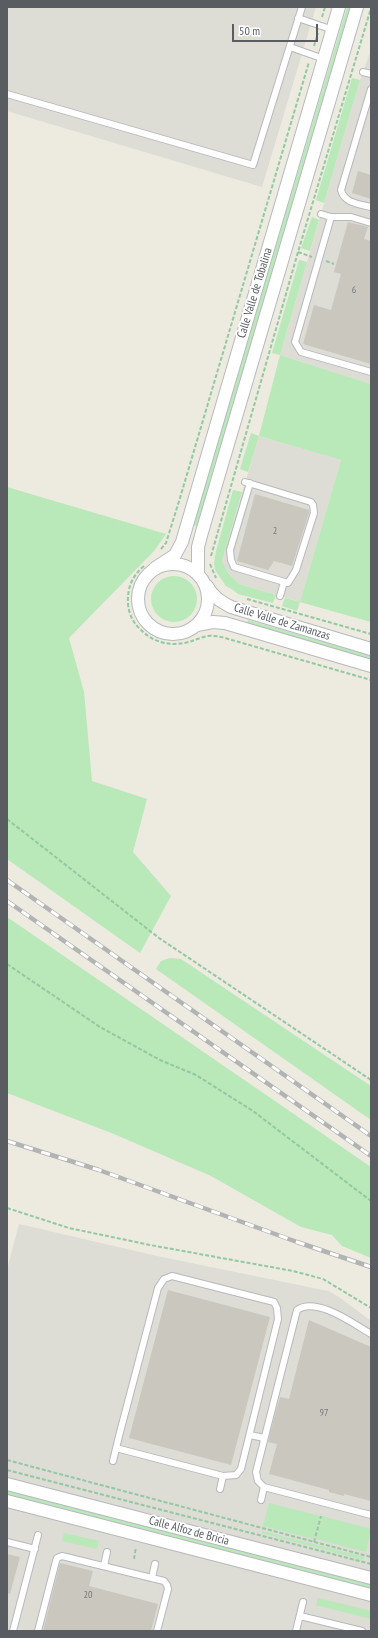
<!DOCTYPE html>
<html>
<head>
<meta charset="utf-8">
<style>
	body { margin:0 }
	#map { position:relative; width:378px; height:1638px; overflow:hidden; background:#edeae0; font-family:"PT Sans Narrow",sans-serif }
	canvas { display:block }
	.frame { position:absolute; inset:0; border:8px solid #595d62; pointer-events:none }
	.scale { position:absolute; left:232px; top:24px; width:86px; height:18px; box-sizing:border-box; border:2px solid #595d62; border-top:0; padding-left:5px; font-size:12px; line-height:14px; white-space:nowrap; color:#595d62; -webkit-text-stroke:3px #fff; paint-order:stroke }
</style>
</head>
<body>
<div id="map">
<canvas width="378" height="1638"></canvas>
<div class="frame"></div>
<div class="scale">50 m</div>
</div>
<script>
const ctx = document.querySelector('canvas').getContext('2d');
ctx.lineJoin = 'round';
function fill(path, color) { ctx.fillStyle = color; ctx.fill(path, 'evenodd'); }
function strokePath(path, color, width, dash) { ctx.strokeStyle = color; ctx.lineWidth = width; ctx.lineCap = dash ? 'butt' : 'round'; ctx.setLineDash(dash || []); ctx.stroke(path); }
function write(font, color, halo, rows, align = 'center') {
  ctx.font = font + ' "PT Sans Narrow",sans-serif'; ctx.lineWidth = 3.5; ctx.setLineDash([]); ctx.textBaseline = 'middle'; ctx.strokeStyle = halo; ctx.fillStyle = color; for (const [text, x, y, turn = 0] of rows) {
    ctx.save(); ctx.translate(x, y); ctx.rotate((+turn || 0) * Math.PI / 180); ctx.textAlign = isNaN(turn) ? turn : align; if (halo) ctx.strokeText(text, 0, 0); ctx.fillText(text, 0, 0); ctx.restore();
  }
}
fill(new Path2D(`
	M7,7h309l-54,180 -255,-76z
	M371,50v334l-91,-29 80,-275z
	M259,436l82,24 -41,142 -61,-18 -11,-11 -6,-12z
	M19,1224l138,32 171,35 11,6 32,24v310h-364v-361z`), '#dddcd5');
fill(new Path2D(`
	M347,7h3l-153,519 -4,-1z
	M352,78l8,2 -36,123 -8,-3z
	M312,217l7,3 -9,31 -9,-3z
	M299,260l8,2 -27,93 91,29v238l-71,-20 -3,9 -15,-5 3,-8 15,4 41,-142 -82,-24 -11,36 -8,-3 11,-36 8,3 21,-81 -8,-2z
	M7,487l159,47 -12,17 -85,87 15,54 8,89 55,18 -14,53 38,44 -31,57 -133,-94z
	M233,490l9,2 -20,69 6,12 11,11 37,11 -3,8 -35,-9 -5,-4 -7,-4 -11,-16 -1,-7 2,-12z
	M151 599a23 23 0 1 1 46 0a23 23 0 1 1-46 0Z
	M248,620l123,36v4l-124,-37z
	M7,917l364,250v91l-29,-12 -10,-11 -31,-8 -90,-51 -97,-42 -107,-41z
	M170,958l11,1 190,127v34l-215,-151 5,-8z
	M7,1490l364,95v3l-364,-94z
	M269,1503l51,13 -6,23 -51,-13z
	M322,1516l49,13 -5,23 -50,-13z
	M262,1531l102,26 -1,3 -101,-27z
	M64,1533l35,8 -2,8 -35,-8z
	M318,1598l53,13v8l-55,-14z`), '#b9e8b9');
fill(new Path2D(`
	M358,171l13,4v24l-19,-6z
	M348,222l20,5 -4,12 7,2v123l-68,-20 11,-39 17,5 10,-36 -7,-2z
	M255,494l54,16v3l-17,53 -18,-5 -6,9 -31,-9z
	M168,1290l102,27 -39,148 -102,-27z
	M309,1320l62,27v154l-27,-7v2l-15,-4v-2l-60,-16 8,-30 -9,-2 4,-16 8,-29 9,2z
	M7,1554l13,3 -10,37 -3,-1z
	M60,1563l33,8 -4,15 69,18 -7,27h-108z`), '#cac7bf');
const service = new Path2D(`
	M298,18l35,12
	M290,47l34,12
	M363,72l8,2
	M371,89l-30,101c3,13 18,14 30,17
	M7,94l246,71 49,-158
	M321,214l10,3
	M371,223l-20,-6h-20l-36,125 6,10 70,20
	M245,482l66,20 2,3 1,8 -18,57 -8,13 -54,-16 -3,-7 -1,-10 20,-67
	M280,596l4,-14
	M371,1334c-17,-10 -55,-38 -74,-24l-41,162 2,9 6,6 107,28
	M250,1435l14,3
	M113,1461l6,-25 39,-148 6,-9 8,-3 102,26 3,6 1,11 -37,150 -5,6 -13,1 -107,-28
	M220,1489l3,-13
	M261,1500l3,-13
	M7,1542l28,7
	M104,1566l3,-14
	M152,1578l3,-14
	M300,1616l62,15
	M13,1631l25,-96
	M38,1631l18,-70 1,-3 5,-2 102,25 3,4 1,4 -11,42
	M296,1631l7,-29`);
const minor = new Path2D(`
	M138 599a35 35 0 1 1 70 0a35 35 0 1 1-70 0Z
	M155,568l20,-13 7,-13 157,-535
	M198,575v-28l4,-15 155,-525
	M207,586c6,11 13,15 24,21l140,42
	M197,625l16,-3 12,1 146,43
	M7,1484l364,94
	M7,1501l364,94`);
strokePath(service, '#b6b9be', 8);
strokePath(minor, '#b6b9be', 14);
strokePath(new Path2D(`
	M322,17l3,-10
	M314,46l4,-13
	M298,252l14,5
	M326,261l8,3
	M161,549l5,-6 14,-45 129,-436
	M211,556l87,-304 73,-244
	M210,564l6,14
	M144,566c-12,10 -17,22 -16,38 1,10 5,19 13,26 14,14 32,17 51,11 6,-2 14,-6 21,-5 4,0 8,1 12,2l146,42
	M247,599l124,35
	M7,819l152,119 212,142
	M7,964l93,63 60,33 36,15 57,36 118,90
	M7,1208l62,20 81,17 143,26 30,8 48,29
	M7,1460l364,97
	M7,1470l364,94
	M314,1542l7,-26
	M134,1559l2,-12`), '#92c9a2', 2, [4, 2]);
strokePath(service, '#fff', 6);
strokePath(minor, '#fff', 12);
const rail = new Path2D(`
	M7,880l364,256
	M7,901l364,255
	M7,1141l92,29 198,72 74,25`);
strokePath(rail, '#b2b3b3', 4.5);
strokePath(rail, '#fff', 3, [9]);
write('10px', '#757879', null, [
	["6",354,290],
	["2",275,531],
	["97",324,1413],
	["20",88,1595]
]);
write('12px', '#595d62', '#fff', [
	["Calle Valle de Tobalina",255,293,-73],
	["Calle Valle de Zamanzas",282,622,17],
	["Calle Alfoz de Bricia",189,1531,15]
]);
</script>
</body>
</html>
